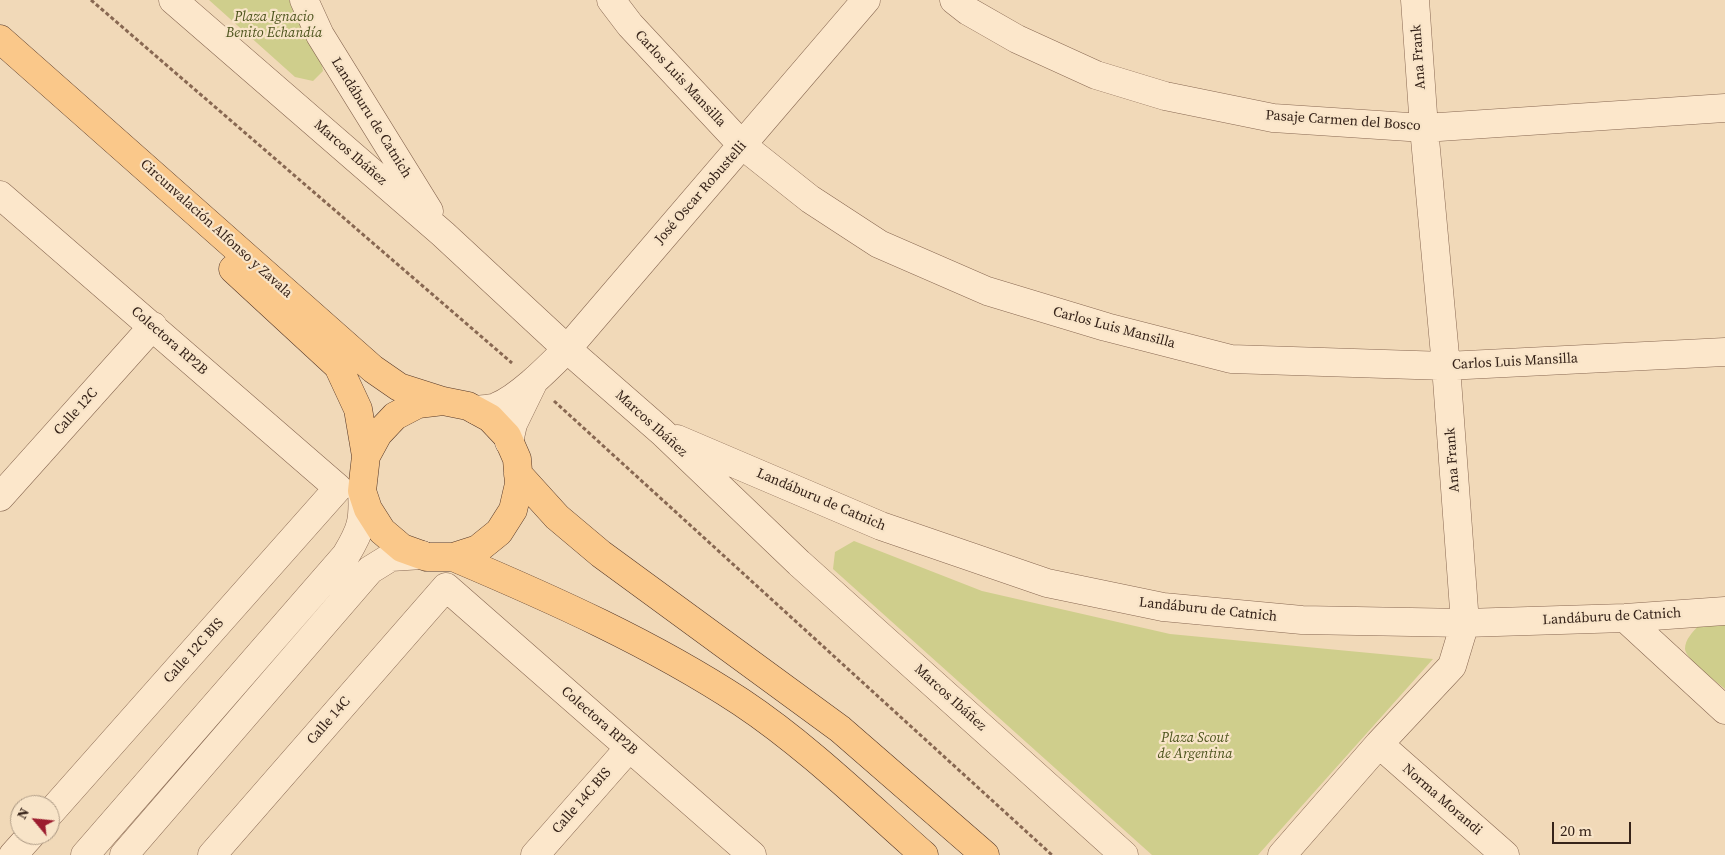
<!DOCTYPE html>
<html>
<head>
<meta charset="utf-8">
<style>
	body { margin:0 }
	#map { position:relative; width:1725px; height:855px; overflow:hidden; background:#f1d9b8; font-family:"Source Serif 4",serif }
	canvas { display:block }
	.north { position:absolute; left:10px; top:795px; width:50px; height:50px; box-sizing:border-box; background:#f8e4c8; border:1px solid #aa9782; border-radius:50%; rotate:298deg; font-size:14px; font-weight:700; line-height:20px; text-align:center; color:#362319 }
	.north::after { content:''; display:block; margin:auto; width:18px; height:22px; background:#9c1d2f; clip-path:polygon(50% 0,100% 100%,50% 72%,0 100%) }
	.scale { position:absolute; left:1552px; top:822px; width:79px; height:22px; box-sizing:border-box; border:2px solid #362319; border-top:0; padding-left:6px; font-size:15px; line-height:18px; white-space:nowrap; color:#362319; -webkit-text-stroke:4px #f8e4c8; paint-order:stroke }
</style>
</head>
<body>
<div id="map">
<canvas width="1725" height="855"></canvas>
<div class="north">N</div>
<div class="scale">20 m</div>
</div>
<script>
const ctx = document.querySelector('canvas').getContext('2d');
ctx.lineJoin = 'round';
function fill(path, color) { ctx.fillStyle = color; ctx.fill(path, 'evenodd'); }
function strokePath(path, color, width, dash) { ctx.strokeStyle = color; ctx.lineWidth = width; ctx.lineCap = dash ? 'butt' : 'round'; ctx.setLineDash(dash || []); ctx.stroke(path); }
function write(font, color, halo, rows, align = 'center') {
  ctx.font = font + ' "Source Serif 4",serif'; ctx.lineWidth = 4.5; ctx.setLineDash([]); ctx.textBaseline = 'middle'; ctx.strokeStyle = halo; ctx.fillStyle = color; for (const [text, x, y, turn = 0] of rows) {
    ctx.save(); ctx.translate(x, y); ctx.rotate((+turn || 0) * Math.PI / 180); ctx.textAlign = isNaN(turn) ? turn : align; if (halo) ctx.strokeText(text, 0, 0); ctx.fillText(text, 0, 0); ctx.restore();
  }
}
fill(new Path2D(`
	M209,0h80l31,54 3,17 -10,10 -18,-4z
	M854,541l128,50 188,43 263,25 -175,196h-106l-319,-286 2,-17z
	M1725,623v66c-9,-8 -39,-29 -40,-40 0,-10 8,-17 14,-24z`), '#cfce8c');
const minor = new Path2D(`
	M173,0l270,234 124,115 95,83 137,131 325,292
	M304,0l16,35 109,176
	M611,0l19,25 112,120 68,54 69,45 108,47 119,36 125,32 215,7 279,-14
	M954,0l14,11 49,28 79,36 69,21 108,22 151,10 301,-20
	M0,195l338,293 -288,325
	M476,410c6,-1 14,-1 20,-3 24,-10 53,-40 71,-58l299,-349
	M677,439l204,87 166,57 116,24 139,13 163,3 160,-5 100,-7
	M509,442l4,-18 20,-41
	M0,497l153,-171
	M1625,618l100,92
	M1379,744l126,111
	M13,855l18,-20
	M85,855l261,-300c15,-25 18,-34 16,-64
	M124,855l246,-285 21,-13 31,-2
	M212,855l234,-268 306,268
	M535,855l94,-107
	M1282,855l97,-111 73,-78 13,-43 -19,-257 -22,-238 -9,-128`);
const major = new Path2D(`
	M0,39l373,330 26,18 44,14 25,5 22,12 17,18 10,23 2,25 -6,26 -14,22 -21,17 -25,8h-26l-25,-9 -20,-17 -14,-22 -6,-18 4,-35 12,-22 17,-18 23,-12 25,-3
	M233,269l105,97 20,43 8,47
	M518,474l39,43 44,37 239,175 145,126
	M453,557c99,42 198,86 288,145 66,44 124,101 183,153`);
strokePath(minor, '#886852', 29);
strokePath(major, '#553727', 29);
strokePath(new Path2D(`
	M91,0l421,363
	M554,401l498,454`), '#886852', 3, [4, 2.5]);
strokePath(minor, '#fce7cb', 28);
strokePath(major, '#fac88a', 28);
write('italic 14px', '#4d541d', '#f8e4c8', [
	["Plaza Ignacio",274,17],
	["Benito Echandía",274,33],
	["Plaza Scout",1195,738],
	["de Argentina",1195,754]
]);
write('14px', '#362319', '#f8e4c8', [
	["Ana Frank",1419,57,-94],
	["Carlos Luis Mansilla",680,79,47],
	["Landáburu de Catnich",371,118,58],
	["Pasaje Carmen del Bosco",1343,121,4],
	["Marcos Ibáñez",350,153,41],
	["José Oscar Robustelli",701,193,-49],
	["Circunvalación Alfonso y Zavala",216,229,42],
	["Carlos Luis Mansilla",1114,328,15],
	["Colectora RP2B",169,341,41],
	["Carlos Luis Mansilla",1515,362,-3],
	["Calle 12C",76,412,-48],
	["Marcos Ibáñez",651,424,42],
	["Ana Frank",1453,460,-94],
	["Landáburu de Catnich",821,500,23],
	["Landáburu de Catnich",1208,610,6],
	["Landáburu de Catnich",1612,617,-3],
	["Calle 12C BIS",194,651,-48],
	["Marcos Ibáñez",950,698,42],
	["Calle 14C",329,721,-49],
	["Colectora RP2B",599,721,41],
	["Norma Morandi",1442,800,41],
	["Calle 14C BIS",582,801,-49]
]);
</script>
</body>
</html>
